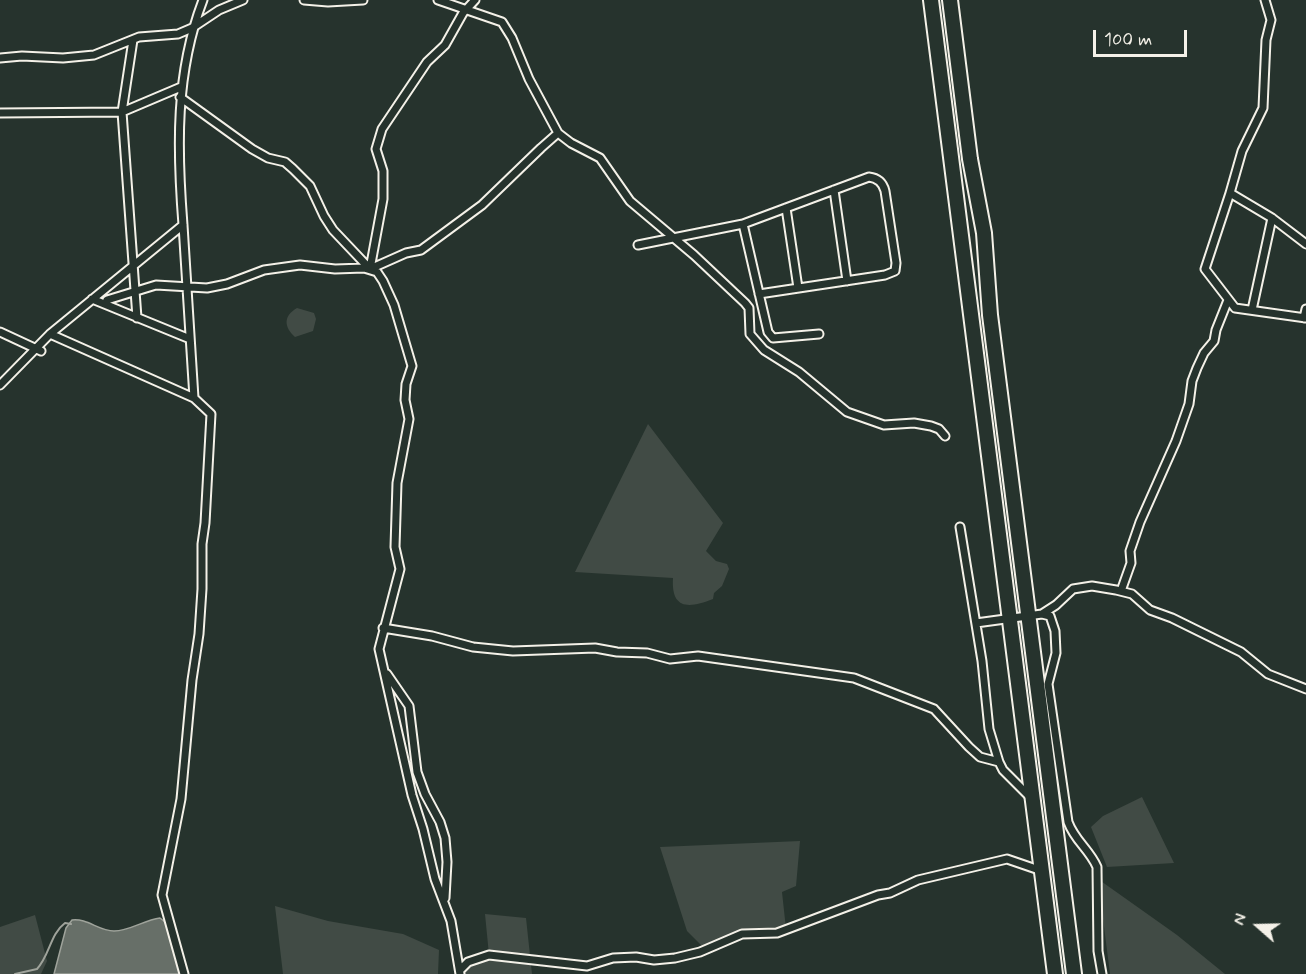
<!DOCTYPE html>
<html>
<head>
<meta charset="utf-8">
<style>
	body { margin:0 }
	#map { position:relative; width:1306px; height:974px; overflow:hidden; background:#26332d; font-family:Mynerve,sans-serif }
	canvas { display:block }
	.north { position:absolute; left:1228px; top:896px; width:60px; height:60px; -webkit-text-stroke:4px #26332d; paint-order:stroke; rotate:290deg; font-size:16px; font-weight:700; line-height:24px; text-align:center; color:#f4f1e8 }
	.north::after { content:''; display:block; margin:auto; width:21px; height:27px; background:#f4f1e8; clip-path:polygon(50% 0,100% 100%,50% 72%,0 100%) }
	.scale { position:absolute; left:1093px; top:30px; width:94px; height:27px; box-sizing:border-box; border:3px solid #f4f1e8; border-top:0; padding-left:8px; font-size:18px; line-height:21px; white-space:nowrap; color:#f4f1e8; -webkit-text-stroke:4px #26332d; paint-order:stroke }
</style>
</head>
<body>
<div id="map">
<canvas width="1306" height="974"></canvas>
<div class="north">N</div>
<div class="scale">100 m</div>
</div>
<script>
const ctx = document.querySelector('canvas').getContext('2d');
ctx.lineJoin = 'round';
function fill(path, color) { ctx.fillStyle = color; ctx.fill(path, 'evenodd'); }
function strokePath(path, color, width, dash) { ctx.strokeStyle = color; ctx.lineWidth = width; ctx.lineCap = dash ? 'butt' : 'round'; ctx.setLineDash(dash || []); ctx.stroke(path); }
fill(new Path2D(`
	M297,308l17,5 2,6 -3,12 -18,6c-11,-10 -12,-21 2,-29z
	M648,424l75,99 -17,28 10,10 11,3 2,5 -7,17 -8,7 -1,6c-25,10 -42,10 -40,-21l-98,-6z
	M1142,797l32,66 -67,4 -16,-40 12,-11z
	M800,841l-4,45 -14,6 4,37 -37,5 -43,16 -19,-19 -27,-84z
	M1098,879l79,56 48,39h-115z
	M275,906l53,15 75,13 36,16 -1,24h-155z
	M485,914l41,4 6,56h-72l2,-8 27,-11z
	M35,915l12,46 -6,13h-41v-47z`), '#414b45');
const water = new Path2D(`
	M160,918l5,4 15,52h-126l12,-46 6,-8c15,-2 27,11 42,11 16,0 30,-11 46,-13z`);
fill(water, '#676f68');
strokePath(water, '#9fa39b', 1.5);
strokePath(new Path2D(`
	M15,974l22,-5c13,-14 13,-35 28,-46l6,1`), '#9fa39b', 2);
const street = new Path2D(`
	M304,0l24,2 35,-2
	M438,0l64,22 10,16 17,41 29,54 13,10 29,15 30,43 64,54 51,48 4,5 1,26 14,16 35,22 48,40 37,13 30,-2 17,3 8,3 6,7
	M133,40l-11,72 15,206
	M0,58l22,-2 41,2 31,-3 45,-18 39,-3 14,-6 27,-18 24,-10
	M180,97l72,52 16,9 17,4 8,7 17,17 14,30 9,14 37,39
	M0,113l122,-1 59,-25
	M834,190l13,91
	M1230,193l12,-42 21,-43 3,-68 5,-20 -6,-20
	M786,208l12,80
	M743,224l25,108 5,6 46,-4
	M1306,244l-34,-26 -42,-25 -25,76 30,39 71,10
	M638,245l105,-21 126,-47c9,1 14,6 16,14l11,72 -1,8 -10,4 -126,19
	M370,269l13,-70v-28l-7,-22 6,-20 45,-67 18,-17 18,-32 12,-13
	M370,269l36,-16 15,-3 61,-45 59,-57 17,-15
	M92,299l98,40
	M107,300l49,-15 51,3 20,-4 37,-14 36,-5 35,4 29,-1 13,4 6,9 11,24 18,61 -6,18 -1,16 4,19 -12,64 -2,64 5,22 -21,80 33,146 11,34 12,50 16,42 9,53
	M1252,310l20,-92
	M1304,318l2,-9
	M0,332l41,19
	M50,334l144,64 17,16 -6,109 -3,21v45l-3,45 -7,46 -11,119 -19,96 22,79
	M0,385l50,-51 133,-109
	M194,398c-4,-57 -7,-115 -11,-173 -6,-76 -8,-152 20,-225
	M960,527l22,134 7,68 10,33 4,8 28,28
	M1121,591l10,-28 -1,-12 10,-29 36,-81 13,-37 3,-23 5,-13 7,-15 10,-12 2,-11 12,-30
	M1042,614l8,2 5,15 1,22 -8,31 20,138c7,19 21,27 29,45l1,84 4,23
	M976,623l66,-9 14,-9 17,-16 19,-3 24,4 16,4 18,16 22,8 69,34 27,22 38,15
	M383,628l49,8 41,11 40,4 82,-3 22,4 30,1 23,6 28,-3 156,22 80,31 35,38 11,10 19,5
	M387,674l22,32 8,66 8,22 15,28 5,16 2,24 -2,36
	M460,970l8,-8 21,-7 98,11 26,-8 23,-1 18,3 21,-2 25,-6 42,-18 35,-1 101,-38 12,-2 28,-13 89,-21 35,12`);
const highway = new Path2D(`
	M931,0l124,974
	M950,0l20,159 14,74 6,82 84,659`);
strokePath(street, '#f4f1e8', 11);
strokePath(highway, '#f4f1e8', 18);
strokePath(street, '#26332d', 7);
strokePath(highway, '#26332d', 14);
</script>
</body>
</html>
